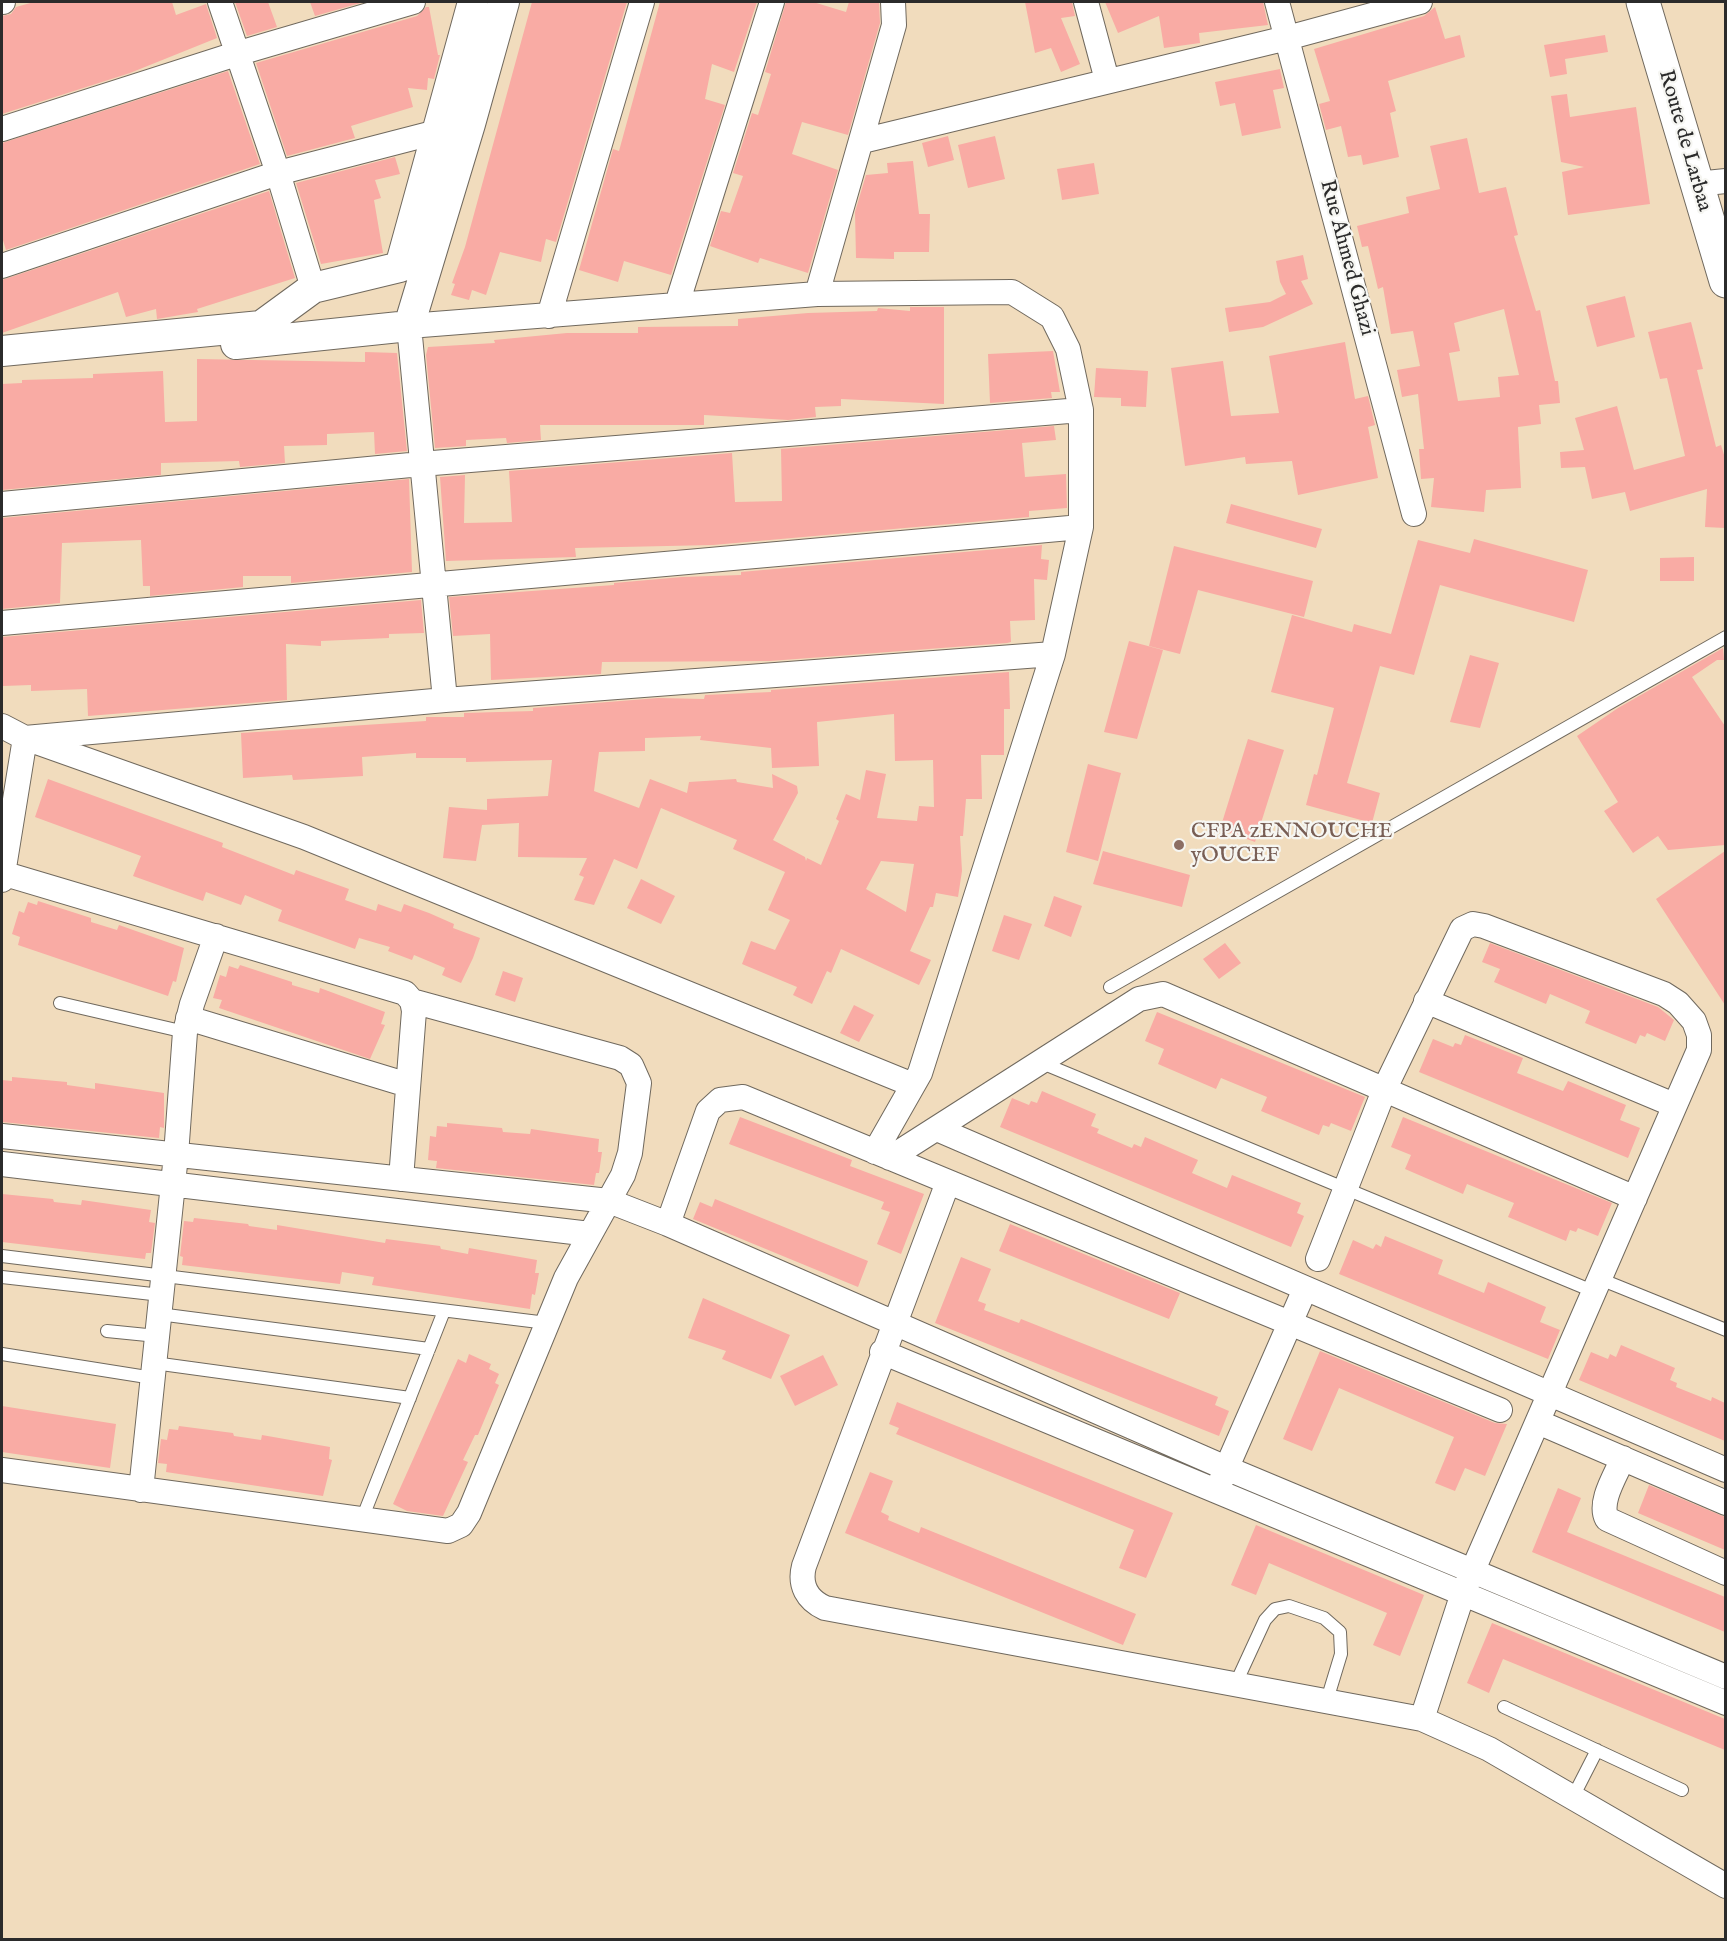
<!DOCTYPE html>
<html>
<head>
<meta charset="utf-8">
<style>
	body { margin:0 }
	#map { position:relative; width:1727px; height:1941px; overflow:hidden; background:#f1dcbd; font-family:"IM FELL English",serif }
	canvas { display:block }
	.frame { position:absolute; inset:0; border:3px solid #2b2b2b; pointer-events:none }
</style>
</head>
<body>
<div id="map">
<canvas width="1727" height="1941"></canvas>
<div class="frame"></div>
</div>
<script>
const ctx = document.querySelector('canvas').getContext('2d');
ctx.lineJoin = 'round';
function fill(path, color) { ctx.fillStyle = color; ctx.fill(path, 'evenodd'); }
function strokePath(path, color, width, dash) { ctx.strokeStyle = color; ctx.lineWidth = width; ctx.lineCap = dash ? 'butt' : 'round'; ctx.setLineDash(dash || []); ctx.stroke(path); }
function write(font, color, halo, rows, align = 'center') {
  ctx.font = font + ' "IM FELL English",serif'; ctx.lineWidth = 4.5; ctx.setLineDash([]); ctx.textBaseline = 'middle'; ctx.strokeStyle = halo; ctx.fillStyle = color; for (const [text, x, y, turn = 0] of rows) {
    ctx.save(); ctx.translate(x, y); ctx.rotate((+turn || 0) * Math.PI / 180); ctx.textAlign = isNaN(turn) ? turn : align; if (halo) ctx.strokeText(text, 0, 0); ctx.fillText(text, 0, 0); ctx.restore();
  }
}
fill(new Path2D(`
	M34,2h138l4,13 30,-11 11,34 -87,35 -128,41v-98l9,-2 5,-7z
	M235,2h33l9,25 -30,9z
	M310,2h54l-49,14z
	M532,2h95l-71,240 -10,-3 -5,23 -41,-10 -14,43 -14,-5 -3,10 -18,-5 4,-11 -3,-1 13,-36z
	M660,2h97l-23,70 -22,-8 -7,35 20,6 -54,170 -47,-14 -6,21 -39,-12 34,-121 6,2z
	M786,2h27l33,10 3,-10h30l1,21 -32,112 -46,-13 -10,32 46,16 -30,103 -48,-15 -2,5 -48,-17 11,-35 9,2 13,-37 -10,-3 19,-60 6,2 13,-41 -6,-2z
	M1025,2h47l3,14 -14,2 19,46 -19,8 -10,-24 -16,5z
	M1105,2h158l5,23 -69,8 1,10 -36,5 -5,-32 -41,17z
	M426,7h3l9,48h2l-6,24 -6,-1 -1,12 -19,-2 5,19 -62,19 4,12 -68,18 -31,-93 161,-47z
	M1435,7l10,32 15,-4 5,22 -77,24 8,30 -6,2 9,44 -36,8 -2,-10 -13,2 -7,-31 -15,4 -7,-26 11,-3 -16,-52 110,-33z
	M1605,35l3,17 -43,7 2,15 -17,3 -6,-32z
	M1280,69l4,19 -11,2 8,38 -39,8 -7,-33 -15,3 -5,-24z
	M228,71l32,93 -254,86 -4,-13v-94z
	M1567,94l3,23 66,-10 14,97 -82,11 -6,-43 22,-5 -23,-5 -10,-66z
	M948,136l6,24 -26,7 -6,-24z
	M995,136l10,43 -37,9 -10,-43z
	M1467,138l12,55 27,-6 12,48 -4,1 22,75 4,-1 15,71h3l2,22 -21,2 2,19 -23,3 3,61 -35,2 -2,22 -53,-5 3,-29 -13,1 -2,-30h5l-6,-55 -16,3 -5,-27 23,-4 -7,-35 -22,3 -8,-47 -5,2 -10,-43 -6,1 -5,-21 52,-13 -3,-16 34,-8 -10,-43zM1504,309l15,66 -21,2 2,20 -42,4 -9,-48 11,-2 -6,-28z
	M395,157l5,17 -25,6 6,18 -7,2 9,53 -62,11 -25,-81z
	M913,161l6,53h11l-1,38h-35v7l-38,-1 -1,-46 11,-37 22,-2 -1,-10z
	M1094,163l5,31 -37,6 -5,-31z
	M269,191l26,87 -98,31 1,3 -41,7 -1,-10 -30,8 -8,-25 -116,41v-53z
	M1303,255l5,24 -7,2 12,23 -50,23 -34,5 -4,-24 45,-6 16,-8 -6,-12 -4,-21z
	M1625,296l10,41 -38,10 -11,-41z
	M910,307h34v97l-103,-5v7l-26,1 1,10 -28,3 -84,-5v10h-164l1,15 -34,3 -1,-5 -40,2v6l-31,2 -9,-93 2,-8 67,-4 -1,-3 73,-7h71v-6l100,-1v-7l70,-6 69,-2 1,-3 32,3z
	M1691,322l12,47 -6,1 19,77 5,-2 4,13v70l-20,-1 2,-38 -77,22 -5,-19 -33,7 -7,-32 -24,1 -1,-16 24,-2 -9,-32 42,-12 17,64 51,-14 -18,-78 -7,1 -12,-47z
	M1345,342l10,57 13,-3 7,29 -7,2 10,51 -80,17 -6,-34 -46,3 -1,-7 -60,9 -14,-98 52,-7 8,55 48,-3 -10,-57z
	M1053,351l7,41h-9l1,6 -62,5 -2,-49z
	M365,352l32,1 10,98 -32,3 -1,-22 -47,2v11l-43,1 1,17 -45,4 -1,-6 -78,2v12l-159,15v-106l20,-1v-3l71,-2v-4l70,-3 2,51 32,-1v-62l168,3z
	M1096,368l52,3 -2,36 -25,-1v-8l-27,-1z
	M1054,426l2,14 -34,3 3,34 41,-3 1,34 -38,3v6l-316,28 -138,3 1,9 -130,4 -6,-84 25,-2 -1,48 48,-1 -3,-51 223,-18 3,49 47,-1 -1,-52z
	M409,479l3,93 -121,11v-7h-48v11l-93,9v-10h-7l-2,-46 -79,3 -2,60 -58,6v-91z
	M1231,504l91,25 -6,19 -90,-25z
	M1474,539l114,31 -14,52 -134,-37 -26,90 -34,-9 -33,117 33,10 -8,30 -66,-18 8,-31 3,1 17,-67 -63,-16 21,-77 60,17 2,-8 37,10 27,-94 52,13z
	M1042,545l-1,14 8,1 -2,20 -13,-1 1,41 -25,1 1,21 -4,1 -237,18 -168,1 -1,12 -110,6 -1,-46 -37,2 -4,-39 165,-12v-2l68,-6 59,-2v-3z
	M1174,546l139,35 -9,36 -106,-27 -18,64 -31,-8z
	M1694,557v24h-34v-23z
	M421,600l3,33 -35,1v4l-68,3v5l-35,-2 1,56 -199,16 -1,-27 -56,2v-6l-28,1 -1,-49z
	M1129,641l34,9 -26,89 -33,-7z
	M1723,648l1,12h-7l-25,17 33,49v119l-57,5 -10,-14 -25,17 -29,-42 14,-9 -41,-66 41,-28z
	M1470,655l29,8 -19,65 -30,-6z
	M1009,672l1,37h-6v46h-23l1,44h-16l-3,37h-3l2,35 -4,26 -22,-4 -3,14h-3l-20,44 21,9 -12,25 -78,-36 -10,24 -4,-2 -15,33 -19,-9 4,-8 -55,-23 9,-23 24,9 15,-30 -22,-10 17,-38 -52,-23 4,-9 -76,-32 -24,61 -23,-10 -20,46 -20,-5 10,-23 -5,-2 8,-17 -69,-1 1,-34 -37,2 -6,36 -33,-3 6,-51 38,3v-11l61,-3 4,-36 -86,2v-4h-50v-5l-54,4 1,19 -70,4 -1,-5 -49,3 -2,-45 185,-12v-4h38v-4l69,-2v-3l125,-10 46,1 1,-4 66,-3v-2zM894,714l1,47 38,-1 1,47 -15,-1 -2,15 -40,-3 9,-44 -20,-4 -6,30 -14,-6 -10,25 3,2 -18,44 -14,-7 -1,3 -1,-4 -32,-17 25,-47 -1,-7 -25,-12 1,14 -36,-6 -1,-3 -47,3 -2,11 -37,-14 -11,29 -45,-17 5,-39 46,-1v-13l56,-2 -1,4 71,8 1,20 47,-2 -2,-44zM881,861l33,3 -8,48 -40,-23z
	M1248,739l36,11 -29,92 -35,-13z
	M1088,764l33,9 -23,88 -32,-9z
	M48,779l175,64 -1,4 72,28 2,-5 53,19 -4,11 31,11 2,-7 23,8 3,-8 25,9 25,11 -1,4 27,10 -7,20 -12,25 -19,-8 3,-7 -31,-13 -2,5 -24,-9 2,-4 -31,-9 -4,11 -77,-28 4,-11 -37,-15 -4,10 -35,-13 -3,9 -70,-25 8,-20 -106,-39z
	M1103,851l87,24 -8,32 -89,-23z
	M1725,851v154l-69,-106z
	M641,879l34,17 -14,28 -34,-16z
	M1054,896l28,10 -11,31 -27,-11z
	M38,901l53,17v4l26,8 2,-5 65,23 -8,34 -3,-1 -5,15 -150,-51 2,-8 -8,-3 7,-23 5,2 4,-11 9,3z
	M1004,915l28,9 -13,36 -27,-9z
	M1225,943l16,20 -22,16 -16,-20z
	M1490,943l168,64 16,13 -9,21 -18,-8 -2,4 -5,-2 -4,9 -51,-21 5,-12 -40,-17 -4,10 -52,-22 6,-13 -18,-7z
	M240,965l52,17v3l27,8 1,-5 65,24 -4,12 4,1 -15,34 -151,-51 3,-8 -9,-2 7,-23 6,2 3,-11 9,3z
	M503,971l20,7 -8,24 -20,-7z
	M854,1005l20,10 -15,27 -19,-9z
	M1157,1012l208,85 -14,34 -20,-8 -2,4 -6,-2 -4,10 -58,-24 6,-14 -46,-19 -5,11 -58,-25 6,-15 -19,-8z
	M1465,1035l58,23 -6,15 46,18 5,-10 58,24 -6,15 20,8 -12,30 -209,-86 14,-33 20,8 2,-4 6,2z
	M12,1077l55,5v3l28,4v-6l69,10v35l-4,-1 -1,11 -157,-16v-42l10,1z
	M1042,1091l54,23 -5,12 8,3 -2,4 35,15 2,-4 7,3 4,-10 53,23 -6,13 35,15 5,-13 69,28 -4,10 7,3 -13,31 -291,-120 12,-29 17,7 2,-4 6,2z
	M740,1117l112,43 -2,6 74,28 -23,60 -24,-10 13,-32 -9,-3 3,-7 -155,-58z
	M1403,1117l209,86 -14,33 -20,-8 -2,4 -6,-2 -4,11 -58,-24 6,-14 -47,-19 -4,10 -58,-25 6,-14 -20,-8z
	M447,1123l55,5 1,4 27,2 1,-5 68,10 -1,13h4l-3,21h-3l-2,12 -158,-17 1,-7 -9,-1 2,-24 6,1 1,-11 10,1z
	M2,1194l51,5 1,3 27,3 1,-5 69,10 -2,12 6,1 -4,30h-5l-1,6 -143,-17z
	M715,1199l153,62 -10,26 -165,-68 7,-17 12,5z
	M194,1218l54,6 1,2 28,4v-5l108,18 1,-4 54,7 1,3 27,5 1,-6 68,12 -2,13h4l-4,22 -3,-1 -2,15 -158,-24 2,-8 -32,-5 -2,12 -158,-19 1,-8 -3,-1 4,-35 9,1z
	M1010,1224l170,69 -11,26 -170,-68z
	M1385,1236l58,24 -5,14 46,19 4,-11 58,25 -6,15 20,8 -12,29 -209,-85 14,-34 20,9 3,-5 5,3z
	M961,1257l30,12 -13,32 8,3 -2,6 35,13 2,-4 197,78 -3,8 14,6 -10,25 -284,-113z
	M703,1298l87,37 -19,44 -49,-20 4,-8 -38,-13z
	M1621,1345l54,23 -5,12 7,3 -1,4 35,14 1,-4 13,6v38l-146,-61 12,-28 17,7 2,-5 6,3z
	M1320,1351l175,72 12,1 -22,52 -20,-8 -10,23 -20,-8 19,-46 -115,-49 -27,63 -29,-12z
	M469,1354l22,10 -2,5 10,5 -4,9 4,2 -21,50h-3l-12,25 5,2 -25,54 -36,-5 -14,-7 65,-145 8,4z
	M823,1355l15,30 -43,21 -15,-30z
	M897,1402l276,111 -27,65 -27,-10 15,-38 -238,-96 3,-6 -10,-4z
	M2,1406l114,18 -6,44 -108,-16z
	M179,1426l54,7 1,3 27,4 1,-5 68,12 -1,12 3,1 -9,36 -157,-24 1,-8 -9,-1 3,-24 6,1 2,-11 9,1z
	M870,1472l23,9 -12,31 8,4 -1,4 31,13 2,-6 215,87 -13,31 -278,-112z
	M1649,1485l76,32v33l-87,-37z
	M1558,1488l23,10 -14,34 158,65v35l-193,-80z
	M1256,1525l168,70 -24,61 -27,-11 14,-32 -118,-50 -13,32 -25,-10z
	M1492,1623l233,96v31l-222,-91 -14,34 -22,-10z`), '#f9aba4');
const service = new Path2D(`
	M1110,987l616,-350
	M60,1003l125,29
	M1042,1063l553,229
	M2,1256l545,67
	M2,1277l159,18
	M1600,1279l126,51
	M159,1314l270,35
	M107,1331l50,5
	M2,1354l151,24
	M154,1363l256,35
	M362,1519l82,-208
	M1236,1683l29,-63 10,-11 14,-3 35,12 16,14 1,22 -14,46
	M1504,1707l178,83
	M1573,1797l24,-47`);
const minor = new Path2D(`
	M2,2h1
	M220,2l58,171 35,115
	M1086,2l21,78
	M1277,2l137,512
	M2,129l234,-75 177,-52
	M862,141l425,-103 133,-36
	M1696,184l30,-3
	M2,266l276,-93 174,-45
	M817,294l77,-269 -1,-23
	M677,304l95,-302
	M549,316l93,-314
	M2,504l419,-40 660,-54
	M2,623l1079,-96
	M445,700l-36,-374 408,-32 195,-2 40,25 16,32 13,61v117l-28,127 -133,419 -45,79
	M2,726l23,12 420,-38 608,-46
	M2,873l403,120 7,8 2,10 -13,168
	M2,880l23,-142 279,99 609,248
	M1426,1001l248,104
	M188,1018l220,67
	M937,1129l789,341
	M2,1136l607,65 59,23
	M890,1158l249,-159 24,-5 472,204
	M2,1164l588,70
	M948,1182l-144,384c-5,19 3,34 21,42l597,111 67,30 237,137
	M1318,1259l67,-171 77,-159 11,-5 11,2 180,68 14,9 16,18 5,14v15l-236,543 -41,126
	M882,1352l844,351
	M1500,1410l-757,-313 -23,3 -12,11 -40,113 558,244 500,209
	M1538,1422l188,81
	M1623,1458c-7,17 -25,44 -16,61l119,54
	M2,1470l446,61 13,-6 8,-12 97,-235 57,-103 7,-22 9,-70 -8,-18 -11,-7 -208,-57
	M1220,1483l85,-194
	M141,1490l35,-335 9,-123 7,-28 24,-68`);
const tertiary = new Path2D(`
	M409,326l61,-202 34,-122
	M236,344l173,-18
	M2,351l259,-25 52,-38 87,-21 73,-265`);
const secondary = new Path2D(`
	M1643,2l83,279`);
strokePath(service, '#70695e', 14);
strokePath(minor, '#70695e', 26);
strokePath(tertiary, '#70695e', 32);
strokePath(secondary, '#70695e', 35);
strokePath(service, '#fff', 12);
strokePath(minor, '#fff', 24);
strokePath(tertiary, '#fff', 30);
strokePath(secondary, '#fff', 33);
for (const [x, y, r, color] of [
	[1179,845,6,"#8d6e63"]
]) { const dot = new Path2D(); dot.arc(x, y, r, 0, 2 * Math.PI); ctx.fillStyle = color; ctx.fill(dot); strokePath(dot, '#f6f6f2', 2); }
write('21px', '#2b2b2b', '#f6f6f2', [
	["Route de Larbaa",1684,141,74],
	["Rue Ahmed Ghazi",1346,258,75]
]);
write('21px', '#785e54', '#f6f6f2', [
	["CFPA zENNOUCHE",1191,833],
	["yOUCEF",1191,857]
], 'left');
</script>
</body>
</html>
